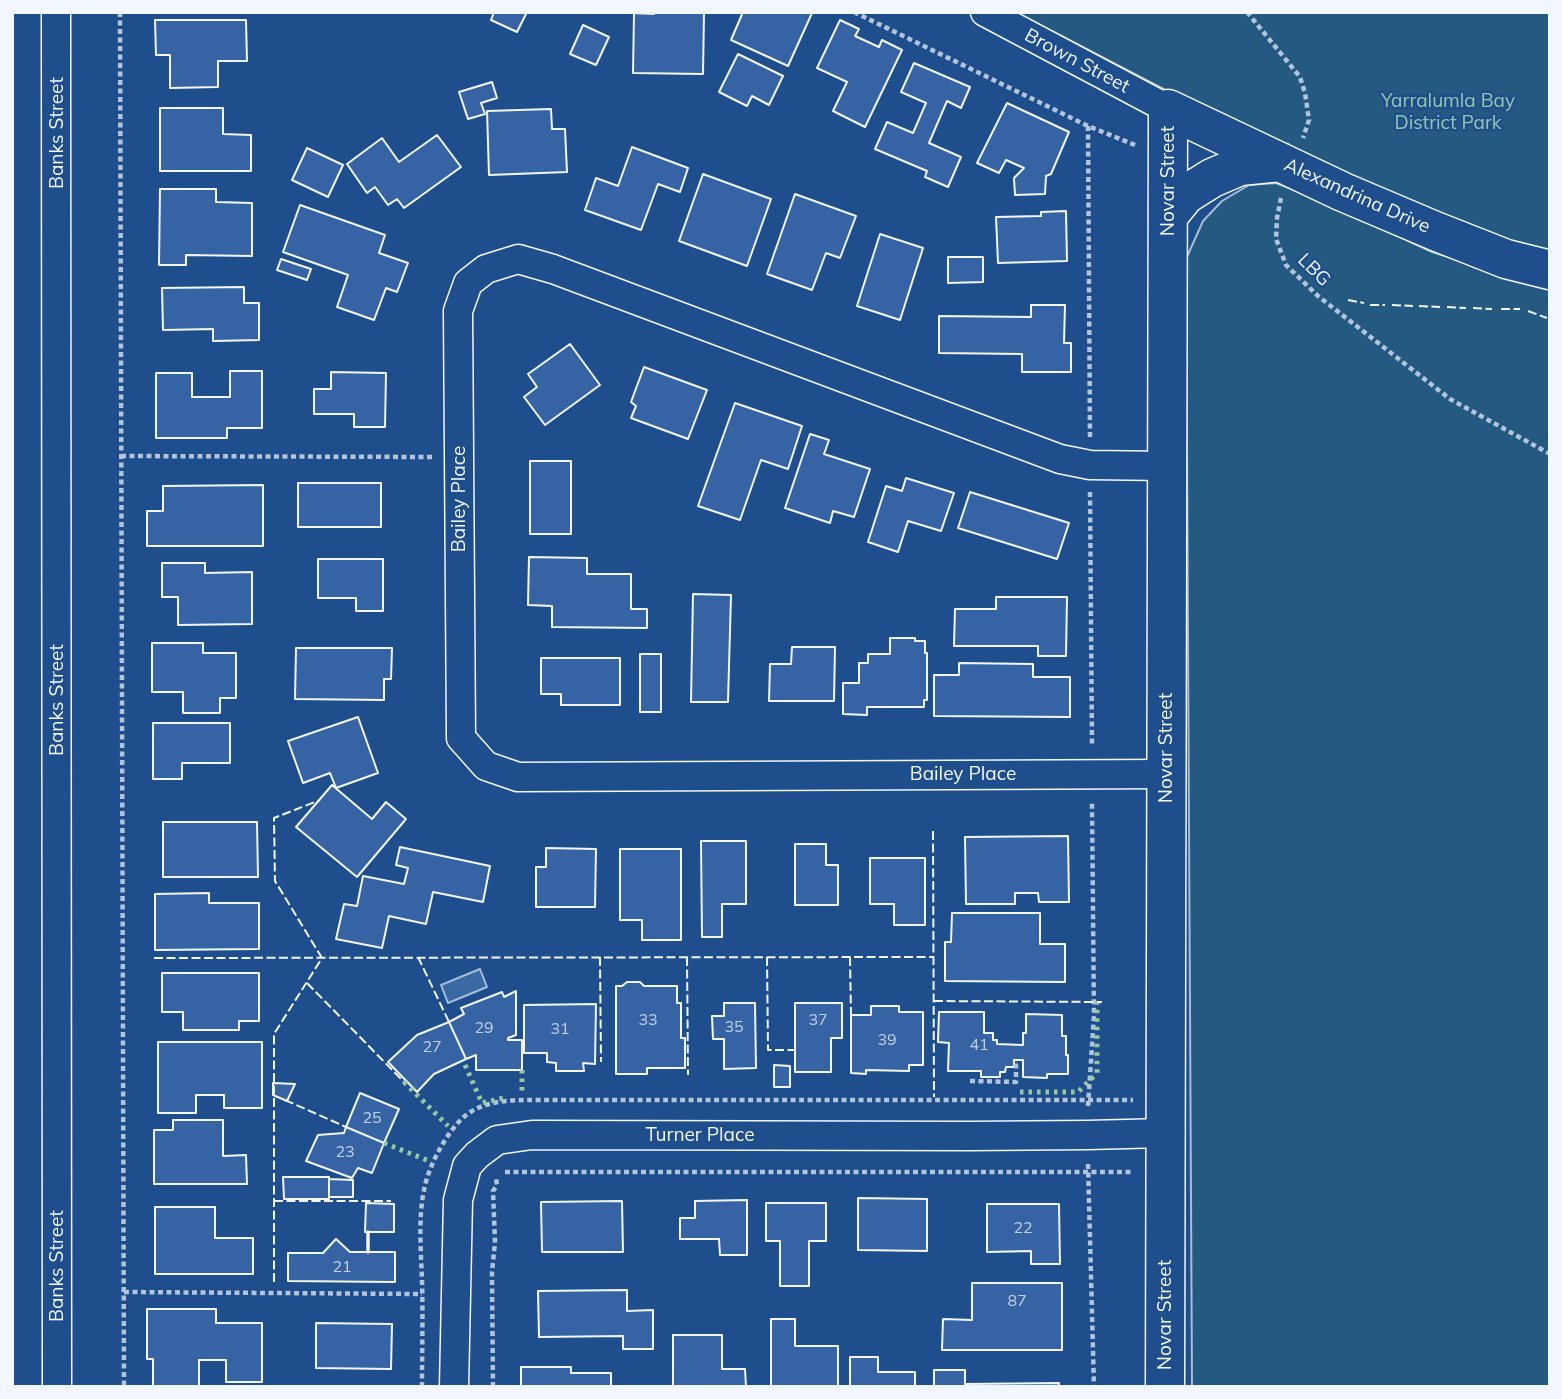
<!DOCTYPE html>
<html>
<head>
<meta charset="utf-8">
<style>
	body { margin:0 }
	#map { position:relative; width:1562px; height:1399px; overflow:hidden; background:#1f4e8c; font-family:Mulish,sans-serif }
	canvas { display:block }
	.frame { position:absolute; inset:0; border:14px solid #f2f6ff; pointer-events:none }
</style>
</head>
<body>
<div id="map">
<canvas width="1562" height="1399"></canvas>
<div class="frame"></div>
</div>
<script>
const ctx = document.querySelector('canvas').getContext('2d');
ctx.lineJoin = 'round';
function fill(path, color) { ctx.fillStyle = color; ctx.fill(path, 'evenodd'); }
function strokePath(path, color, width, dash) { ctx.strokeStyle = color; ctx.lineWidth = width; ctx.lineCap = dash ? 'butt' : 'round'; ctx.setLineDash(dash || []); ctx.stroke(path); }
function write(font, color, halo, rows, align = 'center') {
  ctx.font = font + ' Mulish,sans-serif'; ctx.lineWidth = 5; ctx.setLineDash([]); ctx.textBaseline = 'middle'; ctx.strokeStyle = halo; ctx.fillStyle = color; for (const [text, x, y, turn = 0] of rows) {
    ctx.save(); ctx.translate(x, y); ctx.rotate((+turn || 0) * Math.PI / 180); ctx.textAlign = isNaN(turn) ? turn : align; if (halo) ctx.strokeText(text, 0, 0); ctx.fillText(text, 0, 0); ctx.restore();
  }
}
const green = new Path2D(`
	M1015,12h535v243l-101,-35 -272,-124z
	M1276,183l51,20 105,49 118,37v1098h-358l-6,-1128 17,-38 19,-20 27,-16z`);
fill(green, '#245a82');
strokePath(green, '#a8bbd7', 2);
const water = new Path2D(`
	M480,969l7,18 -39,16 -7,-18z`);
fill(water, '#3b69a3');
strokePath(water, '#a8bbd7', 2);
const building = new Path2D(`
	M494,12h33l-10,20 -26,-12z
	M654,12h50l-1,62 -70,-1 1,-60 20,1z
	M743,12l69,1 -24,53 -57,-26z
	M155,20h91l1,41h-29v26l-48,1v-33h-14z
	M840,20l19,9 -4,7 24,11 3,-7 20,10 -37,77 -32,-16 14,-29 -30,-14z
	M583,25l26,12 -13,28 -26,-11z
	M738,54l45,22 -14,29 -17,-9 -5,10 -28,-14z
	M914,63l56,24 -9,21 -14,-7 -18,42 32,14 -13,30 -23,-10 2,-6 -52,-22 12,-27 26,11 13,-30 -25,-11z
	M492,82l5,16 -16,5 4,11 -17,5 -9,-27z
	M1007,103l62,29 -18,42 -5,2 -1,18 -30,1 -1,-17 10,-10 -18,-8 -7,13 -22,-10z
	M160,108h63v26l28,1v36h-91z
	M551,109l1,20h13l2,43 -78,3 -2,-64z
	M437,135l24,32 -57,41 -7,-9 -9,6 -13,-18 -8,6 -20,-29 35,-26 17,24z
	M632,147l56,21 -8,24 -22,-8 -17,46 -56,-20 11,-32 22,8z
	M307,148l36,17 -15,32 -36,-17z
	M703,174l68,25 -24,67 -68,-25z
	M160,189h56v13l36,1v53l-66,-1v10h-27z
	M795,194l61,22 -16,42 -14,-5 -14,37 -45,-16z
	M300,205l85,30 -6,18 29,10 -11,29 -11,-4 -12,32 -37,-13 11,-32 -65,-23z
	M1066,211l1,50 -69,2 -2,-46 45,-1v-4z
	M880,234l43,14 -23,72 -43,-14z
	M948,257h35v25l-35,1z
	M281,259l30,10 -4,11 -30,-10z
	M244,287v16h15v37l-46,1v-12l-50,1 -1,-42z
	M1031,305h34l-1,38h7v29h-49v-18l-83,-1v-37l92,1z
	M570,344l30,41 -55,40 -21,-28 13,-10 -9,-13z
	M644,367l63,23 -19,49 -57,-21 5,-12 -5,-4z
	M230,371h32v57h-35v10h-71v-65h36v24h38z
	M331,372l55,1 -1,54h-31v-13h-40v-25h17z
	M735,403l67,23 -14,43 -27,-9 -21,60 -42,-14z
	M810,434l19,6 -5,14 46,15 -16,48 -21,-6 -3,12 -45,-15z
	M530,461h41v73h-41z
	M906,478l48,15 -13,38 -33,-10 -10,31 -30,-10 18,-56 16,5z
	M298,483h83v44h-83z
	M263,485v61h-116v-35h16v-25z
	M970,492l99,31 -12,36 -99,-31z
	M529,557l58,1v16h44v35h16v19l-95,-1v-21l-24,-1z
	M318,559h65v52h-27v-13h-38z
	M162,563h43v10l47,-1v52l-74,1v-28h-16z
	M693,594l38,1 -3,107h-37z
	M996,597h71l-1,59h-28v-10h-84l1,-37h41z
	M890,638h25v3h10v12h2v47h-3v7h-57v8l-24,-1v-31h16v-20h9v-9h22z
	M152,643h51v10h33v45h-16v15h-37v-21h-31z
	M792,647h43l-1,54h-65l1,-37h21z
	M296,648h96l-1,31h-7v21l-89,-1z
	M640,654h21v58h-21z
	M541,658h79v47h-59v-11h-20z
	M959,663l74,1v13h37v40l-136,-1v-41h25z
	M358,717l20,56 -42,15 -6,-15 -27,10 -15,-42z
	M153,723h77v40h-48v16h-29z
	M332,785l40,34 14,-17 20,17 -49,58 -61,-50z
	M163,822h94l1,55h-95z
	M1068,836l1,66h-30l-1,-9h-23v11h-49l-1,-67z
	M701,841h45v63h-24v33h-20z
	M795,844h31v21h12v40h-43z
	M400,847l90,19 -7,36 -50,-10 -7,32 -37,-8 -7,32 -46,-9 8,-35 13,2 6,-30 41,8 4,-16 -12,-3z
	M546,848l50,1 -1,58h-59v-40h10z
	M620,849h61v91h-39v-20h-22z
	M870,858h55v67h-31v-21h-24z
	M209,893v10h50v46l-104,1v-56z
	M952,913h88v31h25v38l-120,-1v-39h6z
	M162,973h97v48h-20v9h-56v-18h-21z
	M627,982h13l4,4h33v17h4v35h4v30h-38v6h-31v-88h6z
	M516,991v44l-8,3v2h14v30h-46v-15l-10,4 -17,-37 15,-8 -3,-6 41,-16 2,5z
	M724,1003h31l1,65 -32,1v-30h-11l-1,-23h12z
	M795,1003h47v35h-11v34h-36z
	M596,1004l-1,60 -12,-1 1,8h-28v-8l-9,-1v-9h-23v-48z
	M871,1006h28v6h24v53h-14v6l-43,-1v4l-15,-1v-58h20z
	M939,1012h45v21h9v7h4v4l26,1v-12h3v-19l36,1v21h4v19h2v19h-21v4l-24,-1v-17h-9v7h-8l-1,5h-5v5h-19v-6h-33l1,-28 -11,-1z
	M449,1022l17,37 -32,15 -17,18 -29,-30 29,-27z
	M158,1042h104v66h-38v-13h-28v18h-38z
	M774,1065l16,1v21h-16z
	M273,1083l22,1 -8,17 -14,-6z
	M360,1093l39,16 -15,34 -38,-16z
	M173,1120h50v36l23,-1 1,29h-93v-54h19z
	M346,1127l38,16 -12,30 -14,-5 -6,10 -46,-17 12,-26 26,-2z
	M283,1177h46v22h-45z
	M329,1179l24,1v17h-24z
	M858,1198l69,1v52l-69,-1z
	M747,1200v55h-27l-1,-16h-39v-21h15v-17z
	M622,1201l1,51h-81l-1,-50z
	M366,1203l28,1v28h-29z
	M766,1203h60v38h-17v45h-29v-45h-14z
	M987,1204h72l1,60h-29v-13l-44,1z
	M155,1207h60v31h38v36h-98z
	M336,1239l14,13h45v30l-107,-1v-28h35z
	M972,1283h90v67h-120l1,-31 29,1z
	M627,1290v21l26,-1v39h-30v-13l-84,1 -1,-46z
	M147,1309h69v14h46v59h-36v-22h-27v27h-46v-28h-6z
	M771,1319h24v27h43v41h-67z
	M316,1323l76,1 -1,45 -75,-1z
	M673,1335h49v34h23l1,18h-73z
	M850,1357h28v15h37v15h-65z
	M521,1367h50v6h40v14h-90z
	M934,1370h31v14l94,-1v4h-125z`);
fill(building, '#3563a3');
strokePath(building, '#f2f6ff', 2);
const street = new Path2D(`
	M56,12l1,1375
	M985,12l183,97
	M1166,774l-648,3 -32,-11 -25,-28 -3,-427 10,-28 18,-14 32,-10 35,10 507,190 30,6 77,1
	M454,1387l4,-187 9,-34 10,-11 20,-15 35,-5 438,1 118,-1 77,-2`);
const secondary = new Path2D(`
	M1168,216l17,-21 27,-17 28,-12 40,-4
	M1165,1387l3,-1278 175,83 92,39 71,28 44,11`);
strokePath(street, '#f2f6ff', 31);
strokePath(secondary, '#f2f6ff', 41);
strokePath(new Path2D(`
	M120,12l4,1375
	M854,12l234,114 47,19
	M1247,12l53,65 5,16 4,27 -6,18
	M1088,126l2,312
	M1281,198l-4,20 -1,21 10,26 32,31 132,103 100,55
	M121,456l311,1
	M1090,492l2,254
	M970,1081l46,1v-22
	M1088,1106l6,-90 -2,-213
	M1088,1164l6,223
	M505,1172h628
	M124,1292l298,2
	M422,1387c0,-36 1,-71 0,-107 -1,-29 -4,-61 2,-90 4,-23 23,-59 41,-74 18,-15 43,-16 65,-16h603
	M493,1387l-1,-115 3,-30 -2,-51 4,-6 -1,-6 2,-2`), '#b3c4dc', 4.5, [5, 3.5]);
strokePath(street, '#1f4e8c', 28);
strokePath(secondary, '#1f4e8c', 38);
strokePath(new Path2D(`
	M465,1065l17,38 22,-5
	M522,1070v25
	M404,1082l44,44
	M1020,1092h58l19,-19v-70
	M384,1143l45,18`), '#97c8a6', 5, [3.5, 5]);
strokePath(new Path2D(`
	M1348,300l16,3
	M1370,305h15
	M1392,305l21,1
	M1419,306l21,1
	M1447,307l19,1
	M1473,308l19,1
	M1501,309h19
	M1528,311l19,7
	M933,831l1,266
	M418,957l31,65
	M600,957l1,105
	M687,957l1,118
	M767,957l1,93h27
	M850,957l1,58
	M154,958l780,-1
	M307,983l97,99
	M934,1001l168,1
	M285,1100l61,27
	M274,1201h117
	M274,1282v-248l48,-76 -47,-77 -1,-63 46,-18`), '#f2f6ff', 2, [9, 3.5]);
strokePath(new Path2D(`
	M368,1232v20`), '#f2f6ff', 3.5);
write('16px', '#c3d1e8', null, [
	["33",648,1020],
	["37",818,1020],
	["35",734,1027],
	["29",484,1028],
	["31",560,1029],
	["39",887,1040],
	["41",979,1045],
	["27",432,1047],
	["25",372,1118],
	["23",345,1152],
	["22",1023,1228],
	["21",342,1267],
	["87",1017,1301]
]);
write('19px', '#f2f6ff', '#1f4e8c', [
	["Brown Street",1077,61,28],
	["Banks Street",57,133,-90],
	["Novar Street",1168,181,-90],
	["Alexandrina Drive",1357,196,24],
	["LBG",1314,270,45],
	["Bailey Place",459,499,-90],
	["Banks Street",57,700,-90],
	["Novar Street",1166,748,-90],
	["Bailey Place",963,774],
	["Turner Place",700,1135],
	["Banks Street",57,1266,-90],
	["Novar Street",1165,1315,-90]
]);
write('19px', '#97c8a6', '#1f4e8c', [
	["Yarralumla Bay",1448,101],
	["District Park",1448,123]
]);
</script>
</body>
</html>
